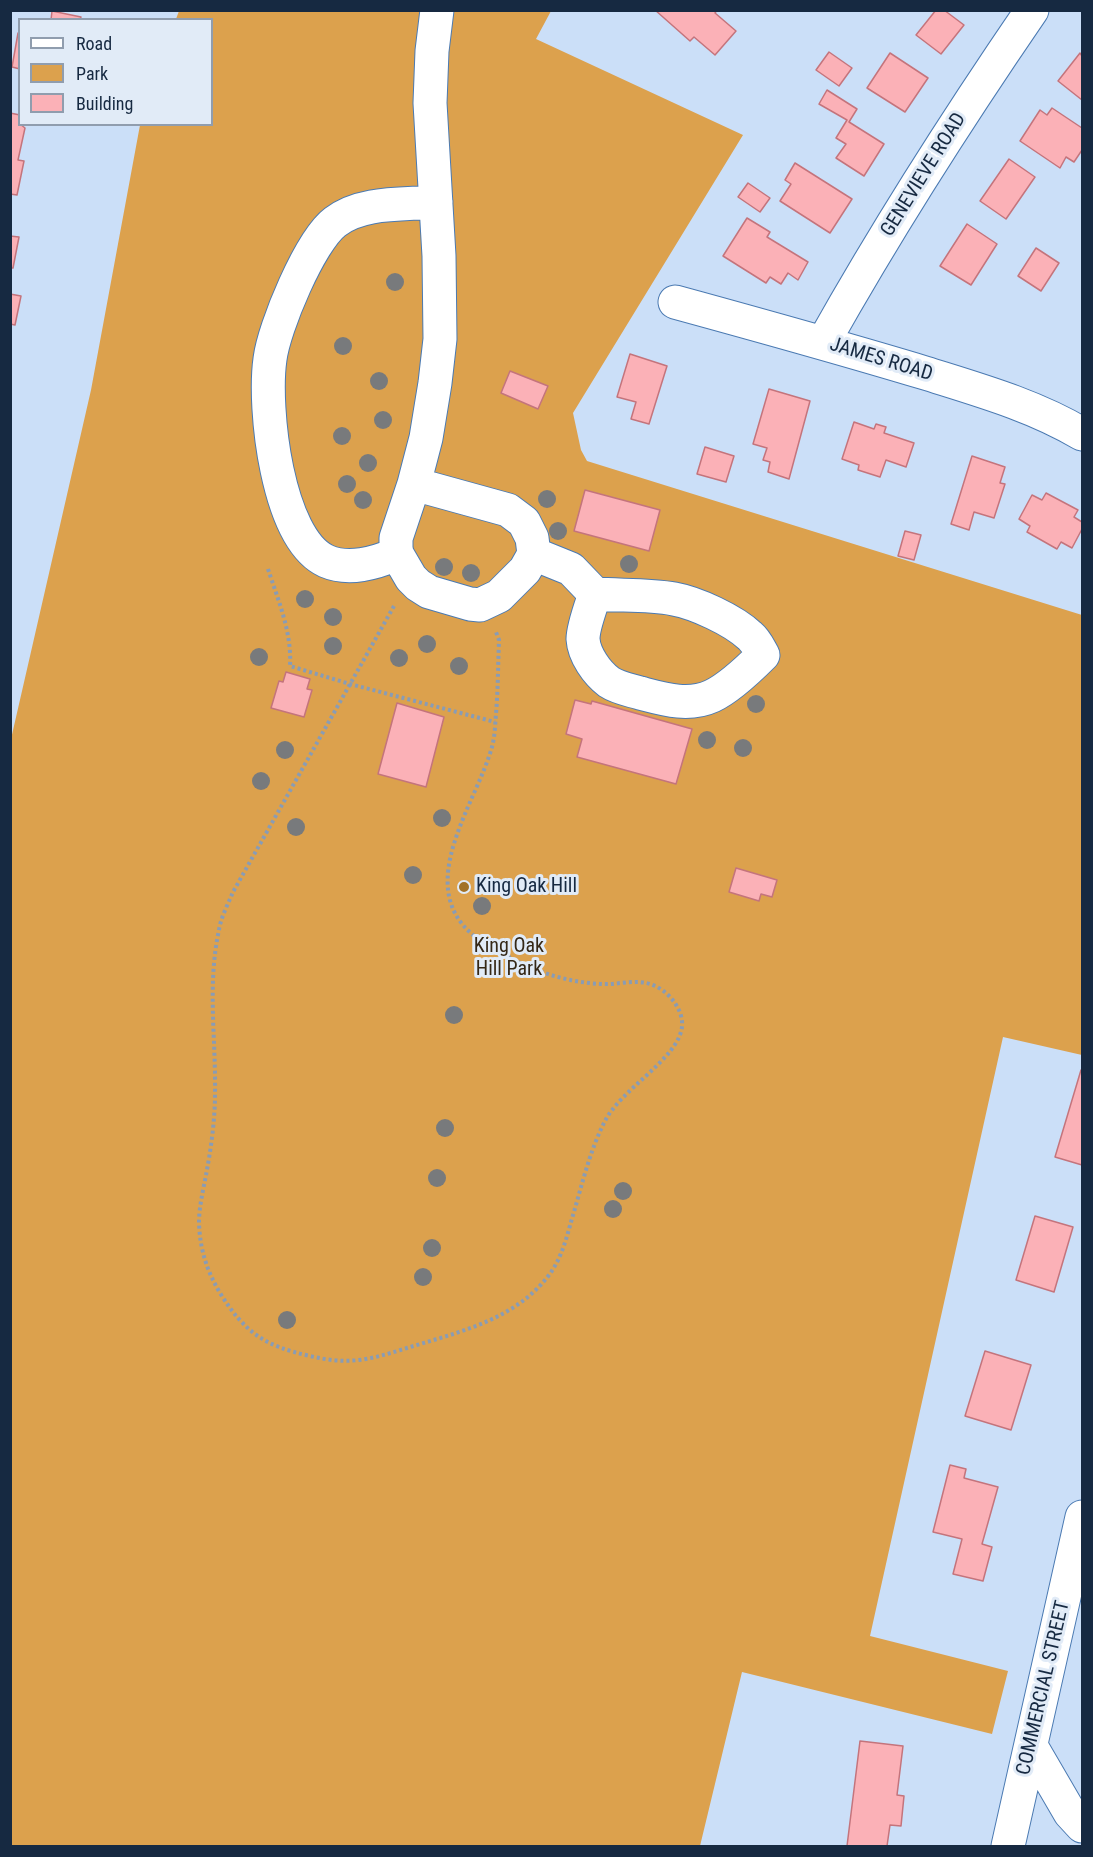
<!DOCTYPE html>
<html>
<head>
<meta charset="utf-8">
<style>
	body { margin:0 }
	#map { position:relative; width:1093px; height:1857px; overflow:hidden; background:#cbdff8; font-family:"Roboto Condensed",sans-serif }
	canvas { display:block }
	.frame { position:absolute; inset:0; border:12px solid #162941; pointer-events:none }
	.legend { position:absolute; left:18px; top:18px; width:195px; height:108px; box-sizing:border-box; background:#e1ebf7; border:2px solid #909dae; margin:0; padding:8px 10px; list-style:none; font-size:18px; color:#162941 }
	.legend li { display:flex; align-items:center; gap:12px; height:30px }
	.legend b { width:30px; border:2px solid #909dae }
</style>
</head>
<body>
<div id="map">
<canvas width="1093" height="1857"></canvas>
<div class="frame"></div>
<ul class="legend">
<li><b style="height:8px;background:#fff"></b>Road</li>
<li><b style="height:16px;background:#dca14d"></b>Park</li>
<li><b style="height:16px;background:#fbb1b7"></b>Building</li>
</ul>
</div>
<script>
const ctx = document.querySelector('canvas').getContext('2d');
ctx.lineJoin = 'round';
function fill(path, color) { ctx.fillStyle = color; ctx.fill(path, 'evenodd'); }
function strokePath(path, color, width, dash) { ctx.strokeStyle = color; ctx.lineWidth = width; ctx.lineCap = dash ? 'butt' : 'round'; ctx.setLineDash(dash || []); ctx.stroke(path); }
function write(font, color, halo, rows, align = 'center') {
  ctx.font = font + ' "Roboto Condensed",sans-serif'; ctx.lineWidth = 6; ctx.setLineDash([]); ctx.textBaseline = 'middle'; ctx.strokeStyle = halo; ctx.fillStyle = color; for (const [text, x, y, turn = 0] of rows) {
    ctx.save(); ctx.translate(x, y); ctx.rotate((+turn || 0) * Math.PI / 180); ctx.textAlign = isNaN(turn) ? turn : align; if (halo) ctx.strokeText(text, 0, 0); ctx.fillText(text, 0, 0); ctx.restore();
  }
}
fill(new Path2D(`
	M179,11h372l-15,28 207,96 -170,278 8,37 6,11 495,154v440l-79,-18 -133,599 138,35 -16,63 -250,-62 -42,174h-689v-1107l80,-349 49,-265 72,-1v-104l-36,-1z`), '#dca14d');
const building = new Path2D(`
	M655,10h62l-2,3 21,18 -21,24 -21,-18 -4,4z
	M936,10h8l20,15 -23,29 -25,-19z
	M52,11l29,6 -1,3h-29z
	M18,33h2v36l-8,-2z
	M829,52l23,16 -13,18 -23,-16z
	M890,53l38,25 -23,34 -38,-24z
	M1080,53l2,3v44l-24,-19z
	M827,90l30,19 -8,13 35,22 -20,32 -28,-18 10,-14 -10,-6 11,-18 -28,-16z
	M1052,108l30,20v22l-8,12 -8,-5 -6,11 -40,-27 20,-31 7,5z
	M10,113l10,2v9l5,4 -7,32 6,1 -7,34 -7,-1z
	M1009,159l26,18 -29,42 -26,-18z
	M795,163l57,36 -22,34 -50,-32 11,-17 -6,-4z
	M748,183l22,15 -10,14 -22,-15z
	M747,218l23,14 -3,5 41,25 -10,18 -10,-7 -7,11 -11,-7 -4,6 -43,-27z
	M967,224l30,20 -26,41 -31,-19z
	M10,236l9,1 -6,31h-3z
	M1036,248l23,15 -18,28 -23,-15z
	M10,294l11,2 -6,29 -5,-1z
	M630,354l37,12 -18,58 -18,-5 5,-17 -19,-5z
	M510,371l38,15 -10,23 -37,-16z
	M769,389l41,12 -21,78 -21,-7 2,-10 -7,-2 4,-12 -14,-4z
	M854,422l20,7 2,-5 10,3 -2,6 30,10 -8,24 -20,-7 -6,17 -22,-7 1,-5 -17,-6z
	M705,447l29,9 -8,26 -29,-8z
	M972,456l33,11 -5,16 5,1 -11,34 -20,-6 -5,18 -18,-6z
	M585,490l75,20 -11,41 -75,-20z
	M1046,493l32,17 -4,7 8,5v7l-10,19 -11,-6 -4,7 -30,-17 3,-6 -11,-7 13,-24 10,5z
	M905,531l16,4 -7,25 -16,-4z
	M286,672l24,7 -3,10 5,1 -8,27 -33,-9 8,-27 4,1z
	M575,700l16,4 1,-3 100,28 -16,55 -99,-27 5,-18 -16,-5z
	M397,703l47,14 -18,70 -48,-13z
	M736,868l41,12 -5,17 -11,-3 -2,7 -30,-9z
	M1081,1070l1,1v94l-27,-8z
	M1035,1216l38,11 -19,65 -38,-12z
	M985,1351l46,14 -20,65 -46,-14z
	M950,1465l16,4 -2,9 34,9 -16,57 10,3 -9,34 -30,-7 9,-35 -29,-7z
	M860,1741l43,5 -6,49 7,1 -3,30 -11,-1 -3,21h-40z`);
fill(building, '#fbb1b7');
strokePath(building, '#c4747c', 1.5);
const minor = new Path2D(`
	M675,302c84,23 167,46 250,71 54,17 108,32 157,61
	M823,343c64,-114 135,-225 209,-333
	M414,484l94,26 16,12 8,16 2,16 -9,16 -26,26 -19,9 -10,-1 -41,-12 -11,-7 -7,-7 -14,-24 -1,-6v-10l18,-54 12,-46 9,-55 5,-44 -1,-83 -9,-153 2,-52 5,-41
	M397,554c-22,9 -48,17 -71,7 -49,-23 -63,-153 -56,-202 4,-32 40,-118 65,-137 27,-21 69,-17 101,-20
	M534,554l37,15 24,25c26,2 53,0 79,5 22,4 59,21 76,37 6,5 9,12 13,19 -13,13 -34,33 -51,41 -24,11 -49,3 -72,-3 -10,-3 -22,-5 -31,-11 -12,-9 -25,-27 -26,-43 0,-12 8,-33 12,-45`);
const major = new Path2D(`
	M1031,1746l39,67 12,13
	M1008,1846l74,-329`);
strokePath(minor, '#4b7ab2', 35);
strokePath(major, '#4b7ab2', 35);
strokePath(new Path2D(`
	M268,569c10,31 24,63 22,97l60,18 145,38
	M394,606l-161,286c-5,12 -12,25 -14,38 -12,55 -3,108 -4,164 0,26 -4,55 -9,81 -3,16 -7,32 -7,48 1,27 8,48 21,70 25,40 45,53 90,63 17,4 32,6 49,4 16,-2 32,-7 48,-12 52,-16 108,-28 142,-73 12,-16 17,-35 22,-53 10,-33 18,-70 34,-101 16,-32 73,-62 77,-94 2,-18 -15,-38 -32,-43 -15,-5 -33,1 -49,0 -38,-2 -75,-15 -107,-36 -7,-4 -15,-8 -21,-13 -60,-50 3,-131 19,-188 3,-11 3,-22 4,-33 2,-24 2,-49 3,-74l-3,-8`), '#899cb5', 4, [3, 3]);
strokePath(minor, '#fff', 33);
strokePath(major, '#fff', 33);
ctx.fillStyle = '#787a7c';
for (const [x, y] of [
	[395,282],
	[343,346],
	[379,381],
	[383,420],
	[342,436],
	[368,463],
	[347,484],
	[547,499],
	[363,500],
	[558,531],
	[629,564],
	[444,567],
	[471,573],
	[305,599],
	[333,617],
	[427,644],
	[333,646],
	[259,657],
	[399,658],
	[459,666],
	[756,704],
	[707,740],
	[743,748],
	[285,750],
	[261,781],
	[442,818],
	[296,827],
	[413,875],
	[482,906],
	[454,1015],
	[445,1128],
	[437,1178],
	[623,1191],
	[613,1209],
	[432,1248],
	[423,1277],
	[287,1320]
]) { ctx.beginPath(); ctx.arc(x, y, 9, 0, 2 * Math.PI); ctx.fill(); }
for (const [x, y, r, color] of [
	[464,887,6,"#a27126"]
]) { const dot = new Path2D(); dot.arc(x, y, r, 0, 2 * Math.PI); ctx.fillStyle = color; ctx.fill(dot); strokePath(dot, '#e1ebf7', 2); }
write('20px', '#162941', '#e1ebf7', [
	["GENEVIEVE ROAD",924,175,-58],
	["JAMES ROAD",881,360,17],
	["COMMERCIAL STREET",1044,1688,-77]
]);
write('20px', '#162941', '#e1ebf7', [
	["King Oak Hill",476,887]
], 'left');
write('20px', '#352817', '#e1ebf7', [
	["King Oak",509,947],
	["Hill Park",509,970]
]);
</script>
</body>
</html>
